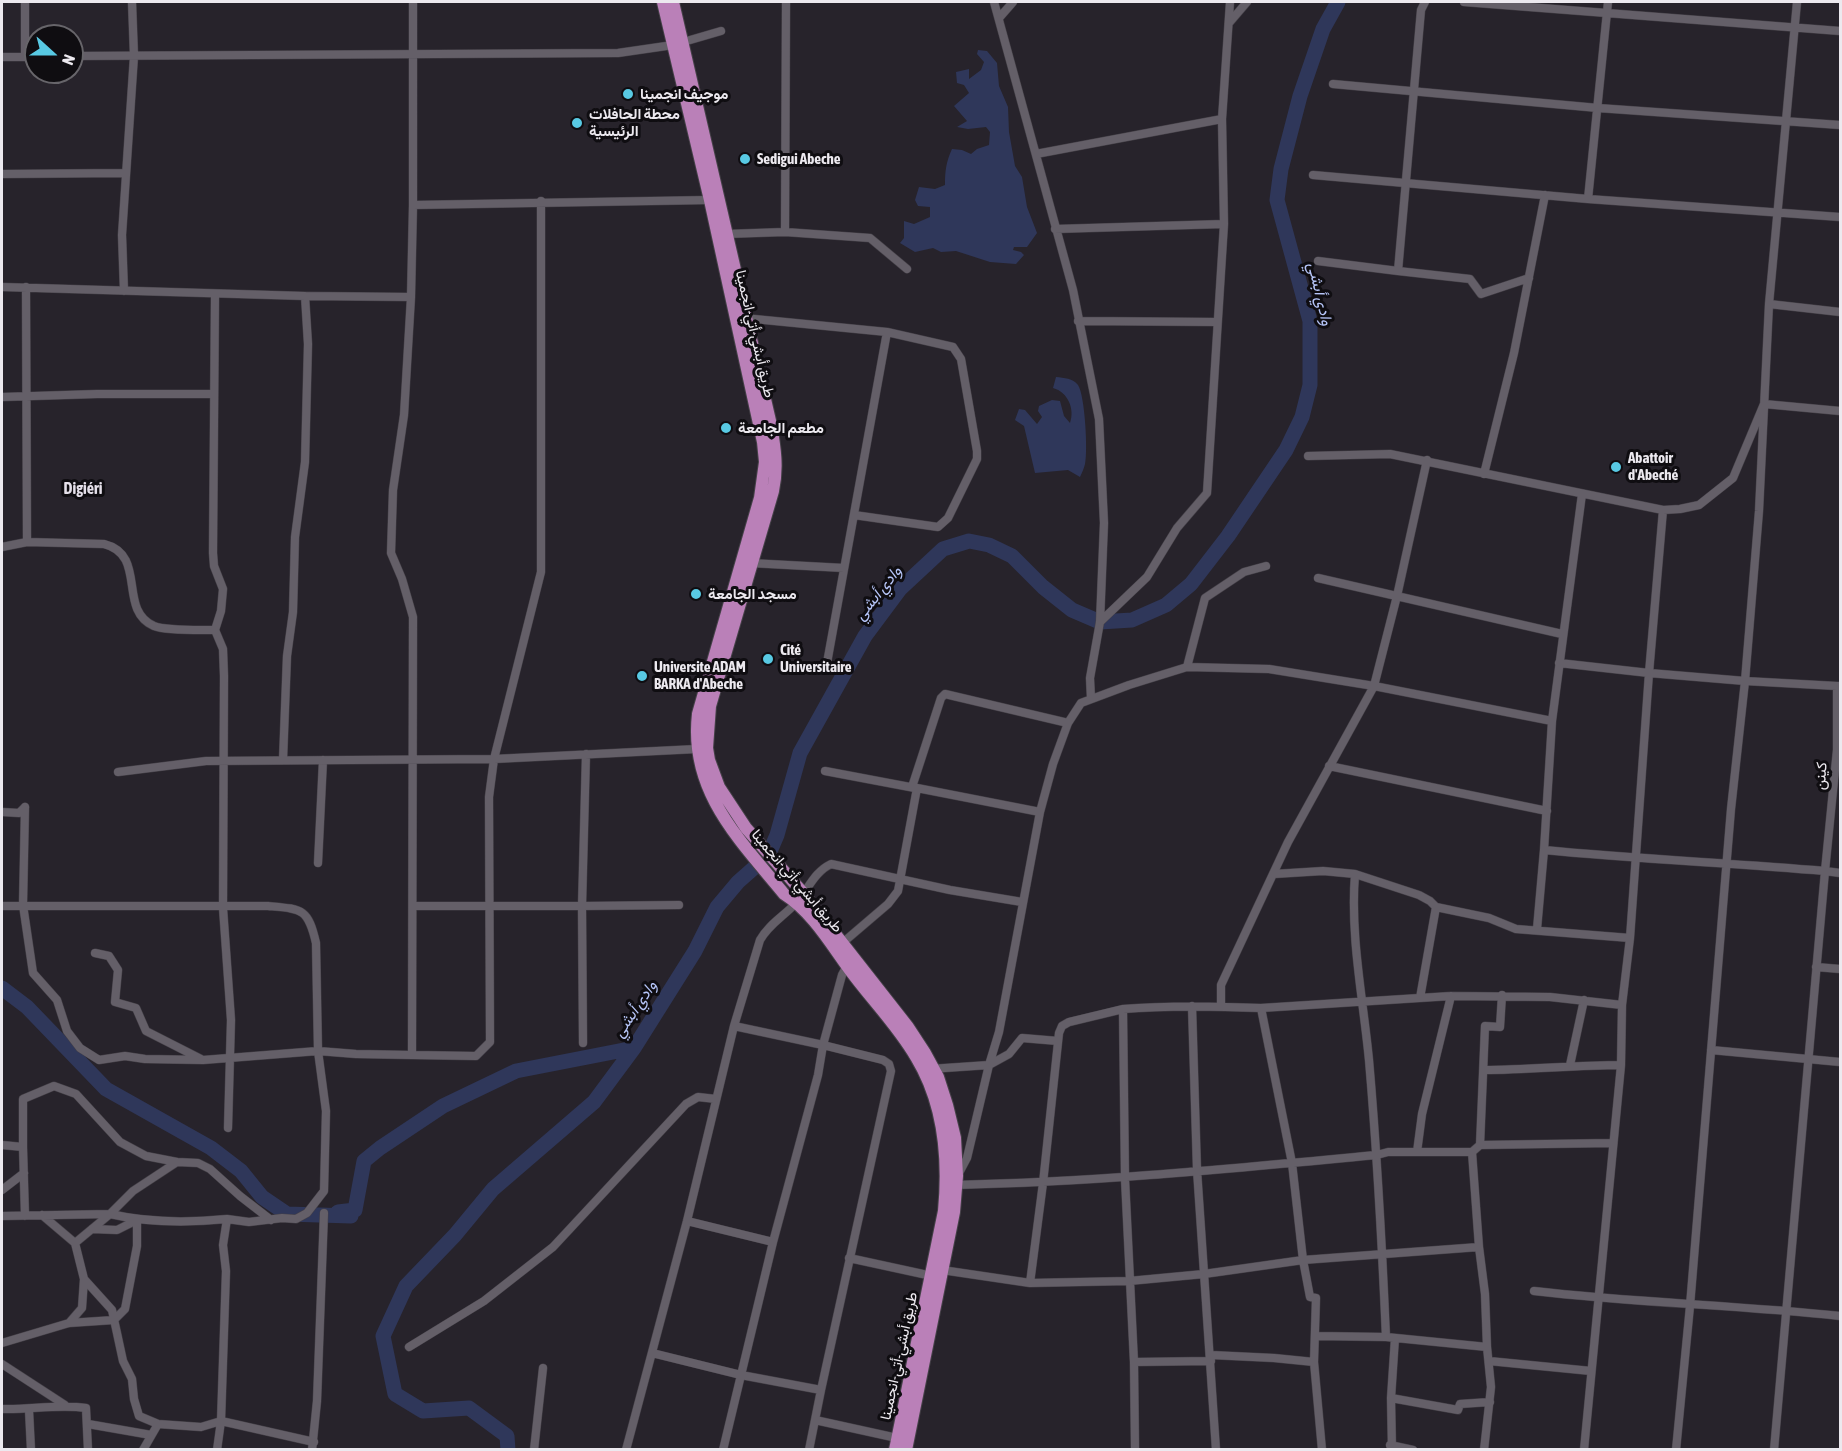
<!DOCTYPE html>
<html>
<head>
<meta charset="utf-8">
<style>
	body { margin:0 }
	#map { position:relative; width:1842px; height:1451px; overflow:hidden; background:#27232b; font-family:"Asap Condensed",sans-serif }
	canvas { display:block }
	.frame { position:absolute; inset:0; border:3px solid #ece9ef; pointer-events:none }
	.north { position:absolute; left:24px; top:24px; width:60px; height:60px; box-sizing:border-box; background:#0f0d11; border:2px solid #67656a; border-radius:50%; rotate:111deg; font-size:16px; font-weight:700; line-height:24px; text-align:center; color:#ece9ef }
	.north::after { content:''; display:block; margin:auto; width:21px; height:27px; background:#58c9e3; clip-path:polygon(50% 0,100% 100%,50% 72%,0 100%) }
</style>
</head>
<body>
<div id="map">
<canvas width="1842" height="1451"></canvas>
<div class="frame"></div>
<div class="north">N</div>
</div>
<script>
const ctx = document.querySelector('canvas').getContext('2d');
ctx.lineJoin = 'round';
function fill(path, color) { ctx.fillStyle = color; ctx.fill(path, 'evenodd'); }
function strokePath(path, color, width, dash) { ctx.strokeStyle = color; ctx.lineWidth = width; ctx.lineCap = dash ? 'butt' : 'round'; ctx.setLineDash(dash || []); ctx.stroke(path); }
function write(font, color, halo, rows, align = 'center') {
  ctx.font = font + ' "Asap Condensed",Vazirmatn,sans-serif'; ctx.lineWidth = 6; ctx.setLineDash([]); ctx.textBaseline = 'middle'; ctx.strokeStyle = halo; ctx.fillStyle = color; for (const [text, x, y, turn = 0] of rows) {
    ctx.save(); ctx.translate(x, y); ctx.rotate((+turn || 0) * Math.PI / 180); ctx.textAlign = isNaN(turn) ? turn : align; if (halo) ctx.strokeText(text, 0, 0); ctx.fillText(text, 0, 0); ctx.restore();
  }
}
fill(new Path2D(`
	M978,50l9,1 10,12 2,23 9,21 1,25 6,34 7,11 5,30 10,26 -10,14h-13l-1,3 8,2 3,3 -8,9 -26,-2 -34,-11 -15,1 -8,-4 -18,4 -15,-9 4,-5v-17l10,3 16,-7v-10l-12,-1 -3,-6 4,-13 16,2 10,-4c0,-14 1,-23 7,-36l10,1 9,4 6,-5 12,-4 1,-13 -4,-5 -18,2 -11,-2 10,-6 -13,-15 15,-13 -5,-8 -7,-2 -1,-11 13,-3v10l12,-9 3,-8 -7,-8z
	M1056,377c8,1 17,1 22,8 7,10 10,67 7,79 -1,4 -3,9 -5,13l-12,-7 -33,3 -11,-47 -9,-6 4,-11 6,1 12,14 5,-7 -4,-6 1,-5 13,-6 8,1 4,15 6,7c5,-14 -2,-31 -17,-35z`), '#2f375a');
strokePath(new Path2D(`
	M2,988l25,19 79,82 105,59 30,23 21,26 25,17 64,2
	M338,1212l17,-2 9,-49 16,-13 63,-42 73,-35 118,-23
	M508,1450l-1,-14 -38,-28 -46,3 -28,-17 -12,-58 23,-50 49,-51 38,-46 101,-87 40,-54 61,-97 22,-44 21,-25 26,-23 7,-10 6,-14 23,-82 65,-117 35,-47 43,-40 26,-8 20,4 23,11 31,31 29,23 28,12 32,-2 34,-15 25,-21 37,-48 58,-86 16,-33 8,-32v-64l-33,-121 4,-31 19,-73 23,-67 15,-27`), '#2f375a', 15);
const minor = new Path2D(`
	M25,2v55
	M994,2l79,288 26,129 5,104 -4,99 -10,56 1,21
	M1425,2l-4,8 -23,261 72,8 11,15 48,-16
	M1464,2l376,29
	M999,18l14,-16
	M1229,23l18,-21
	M72,56l546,-3 55,-8 48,-14
	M2,57h34
	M1333,84l265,24 242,17
	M1036,154l186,-35
	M2,174l123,-1
	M1313,175l275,24 252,18
	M1588,199l20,-197
	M413,205l297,-5
	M1055,229l169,-5
	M785,232l1,-230
	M726,234l59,-2 85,6 37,31
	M1318,261l80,10
	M2,287l303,9 106,1 2,-92v-203
	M26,287l1,255
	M124,291l-2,-56 12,-179 -2,-54
	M215,294l-2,259 1,13 9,23 -2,22 -6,19 8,19 1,27 -1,232 8,112 -3,108
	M1769,304l71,8
	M744,318l143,14 -60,331
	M1078,321l139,1
	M2,397l95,-3h116
	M1308,456l82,-2 273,56 17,-1 19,-4 34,-27 31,-74 76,7
	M1484,474l30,-121 31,-158
	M854,515l84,12 10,-9 29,-59v-8l-16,-92 -8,-12 -66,-15
	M2,547l25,-5 77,2c44,11 13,66 50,82 13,5 46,4 61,4
	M750,563l94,5
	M1318,578l244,56
	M1100,622l47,-45 30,-49 30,-35 17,-269 -2,-105 8,-117
	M1559,663l90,10 14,-163
	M1187,667l18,-69 39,-26 22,-6
	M1840,686h-3v64l-12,121 15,2
	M283,760l4,-104 6,-44 2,-75 10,-75 3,-118 -3,-48
	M1329,766l218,45
	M825,771l90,17
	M118,772l88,-11 288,-2 203,-10
	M912,787l29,-89 4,-4 123,29
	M25,807l-2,98 10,68 24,27 10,31 13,17 19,12 26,-4 20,3 58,1 115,-9 38,3 56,1 1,-438 -11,-38 -11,-26 2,-63 11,-75 7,-118
	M2,812l17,1 6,-6
	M1544,850l8,-129 30,-227
	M318,863l5,-103
	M1274,874l49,-3 32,3 64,21 11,6 6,6 53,11 27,11 114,9
	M1355,874c-5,62 8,124 14,186 8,92 13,185 17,277
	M2,906h266c34,3 40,2 48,37l2,108 8,60 -2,80 -17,22 -11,6 -14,-1 -33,4 -22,-3 -4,26 3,26 -5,150 -4,29
	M413,906h169l4,-152
	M1537,929l7,-79c93,9 187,13 281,21l-51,579
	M840,945l48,-41 10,-13 19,-103 123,24
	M95,953l14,3 9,14 -3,32 21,6 10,23 55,28
	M1816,967l24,2
	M1420,998l16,-91
	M1622,1005l8,-67 19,-265 96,8 92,5
	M1192,1006l5,164 19,280
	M1221,1006v-21l67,-143 86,-156 23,-90 30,-136
	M1261,1008l190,-12 99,1 72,8 -1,60 -37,385
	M734,1026l26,-86c9,-16 24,-24 36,-37 12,-13 18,-31 35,-39l119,26 72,12
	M583,1043l-1,-137 97,-1
	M1711,1050l129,12
	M412,1055l64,1 14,-14 -1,-245 5,-38 47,-187v-371
	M1570,1065l14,-65
	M930,1069l59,-4 10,-33 41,-220 13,-48 15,-41 13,-20 48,-18 58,-18 82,2 105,17 178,35
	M1484,1070c45,0 91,-5 137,-5
	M2,1145l21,2 2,69
	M1480,1145l5,-119 15,1 2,-32
	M23,1147v-48l31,-13 22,8 44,48 26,14 31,6
	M1417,1152l5,-38 29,-118
	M1472,1152l7,95 6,47 2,53 4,40 -7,63
	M958,1175l9,-17 22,-93 20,-11 13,-16 36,3
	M956,1185c141,-3 281,-17 421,-30l11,-3h84l8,-7 132,-2
	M2,1190l22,-17
	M42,1215l33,28 9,36 28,31 11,51 9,18 2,20 5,17 19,8 43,3 20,-6 93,21
	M2,1216l108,-2 23,-23 44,-29 21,1 12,6 30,27 31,24
	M687,1221l86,21
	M75,1243l35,-29c39,9 77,9 117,5
	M849,1258l83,18
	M942,1270l88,13 13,-100 16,-150 3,-7 7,-4 54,-13
	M1030,1283l99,-2 75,-7 99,-14 176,-13
	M1534,1291c102,12 205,14 306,25
	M69,1323l13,-15 2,-29
	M1315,1336l71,1 101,10
	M2,1343l67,-20 45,-3 11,-11 12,-63v-26l-20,10 -25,-1
	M409,1347l75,-46 69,-54 133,-143 12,-7 18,2
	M652,1353l89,22 80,15 -6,30 82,18
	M1211,1355l63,3 40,4
	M1489,1361l102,10
	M1134,1362l77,-1
	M2,1364l63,41
	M1391,1398l67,12 2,-6 30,-2
	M2,1409c28,1 56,-5 84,-1l2,42
	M29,1410l2,40
	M88,1424l63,11
	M1390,1445l23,5
	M143,1450l15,-26
	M312,1450l5,-49 7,-188
	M534,1450l9,-82
	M626,1450l61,-229 47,-195 89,19 60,15 6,4 2,7 -70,319
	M723,1450l50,-208 45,-167 5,-30 19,-70 6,-11
	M809,1450l6,-30
	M1135,1450l-1,-88 -9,-183 -2,-170c46,-4 92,-3 138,-1l31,155 11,97 7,37 6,1 -2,64 8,88
	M1392,1450l-1,-52 4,-60
	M1676,1450l14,-144 41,-497 14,-128 14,-170 10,-207 28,-302`);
const trunk = new Path2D(`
	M663,2l47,198 53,242 2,20 -5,36 -62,216c-9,77 41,125 86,180 27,17 45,47 63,72 22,31 50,58 69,91 28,46 33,101 28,154l-49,239
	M673,2l98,423c4,23 7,43 2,66l-63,215 -3,42 2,12 10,27 27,41 57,65 105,134 17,26 13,24 9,28 8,33 2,38 -3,36 -48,238`);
strokePath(minor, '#454148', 9);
strokePath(trunk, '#454148', 14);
strokePath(minor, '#645f68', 8);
strokePath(trunk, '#ba80b8', 12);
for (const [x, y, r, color] of [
	[628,94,6,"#58c9e3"],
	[577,123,6,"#58c9e3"],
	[745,159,6,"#58c9e3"],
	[726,428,6,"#58c9e3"],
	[1616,467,6,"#58c9e3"],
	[696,594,6,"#58c9e3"],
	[768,659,6,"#58c9e3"],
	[642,676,6,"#58c9e3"]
]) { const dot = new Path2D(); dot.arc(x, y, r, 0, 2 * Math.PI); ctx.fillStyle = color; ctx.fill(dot); strokePath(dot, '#0f0d11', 2); }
write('bold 15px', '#ece9ef', '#0f0d11', [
	["موجيف انجمينا",640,94],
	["محطة الحافلات",589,114],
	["الرئيسية",589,131],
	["Sedigui Abeche",757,159],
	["مطعم الجامعة",738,428],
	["Abattoir",1628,458],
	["d'Abeché",1628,475],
	["مسجد الجامعة",708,594],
	["Cité",780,650],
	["Universitaire",780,667],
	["Universite ADAM",654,667],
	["BARKA d'Abeche",654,684]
], 'left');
write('15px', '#ece9ef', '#0f0d11', [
	["طريق أبشي-أتي-انجمينا",755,334,77],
	["كينن",1821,776,-86],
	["طريق أبشي-أتي-انجمينا",797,881,49],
	["طريق أبشي-أتي-انجمينا",899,1356,-78]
]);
write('italic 16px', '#b6c5f8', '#0f0d11', [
	["وادي أبشي",1320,294,77],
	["وادي أبشي",878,593,-51],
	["وادي أبشي",635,1009,-56]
]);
write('bold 16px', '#e4dfe9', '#0f0d11', [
	["Digiéri",83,489]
]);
</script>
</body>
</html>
